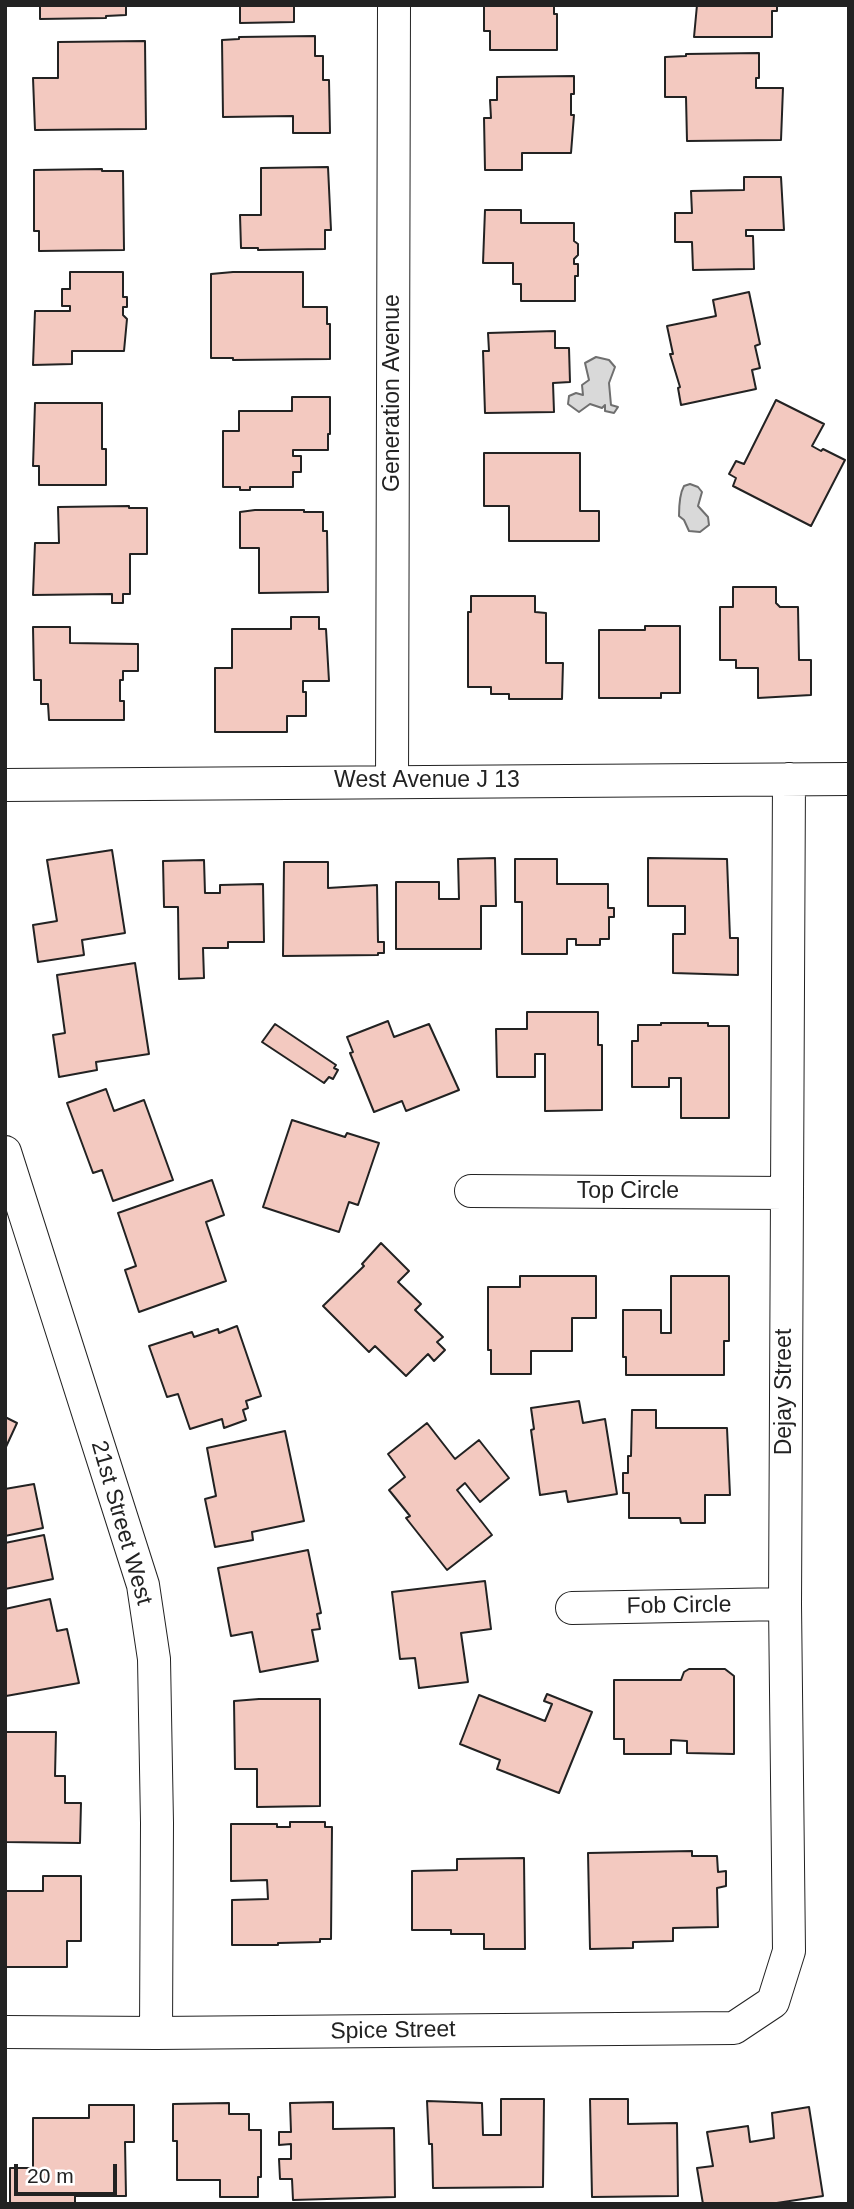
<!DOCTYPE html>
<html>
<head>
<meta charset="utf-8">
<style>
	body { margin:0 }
	#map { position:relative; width:854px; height:2209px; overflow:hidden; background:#fff; font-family:Arial,sans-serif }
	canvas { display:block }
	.frame { position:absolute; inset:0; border:7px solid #222; pointer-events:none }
	.scale { position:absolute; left:14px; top:2164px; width:103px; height:32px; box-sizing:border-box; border:4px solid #222; border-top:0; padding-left:9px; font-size:21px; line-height:24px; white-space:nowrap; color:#222; -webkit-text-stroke:5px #fff; paint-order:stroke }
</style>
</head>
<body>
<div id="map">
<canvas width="854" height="2209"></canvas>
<div class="frame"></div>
<div class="scale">20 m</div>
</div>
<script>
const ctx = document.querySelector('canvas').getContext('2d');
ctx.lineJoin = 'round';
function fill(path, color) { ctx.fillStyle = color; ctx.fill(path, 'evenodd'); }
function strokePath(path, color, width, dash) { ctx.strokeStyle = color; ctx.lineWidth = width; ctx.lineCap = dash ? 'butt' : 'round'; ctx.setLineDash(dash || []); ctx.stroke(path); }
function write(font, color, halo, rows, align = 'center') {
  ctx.font = font + ' Arial,sans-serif'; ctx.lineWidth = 5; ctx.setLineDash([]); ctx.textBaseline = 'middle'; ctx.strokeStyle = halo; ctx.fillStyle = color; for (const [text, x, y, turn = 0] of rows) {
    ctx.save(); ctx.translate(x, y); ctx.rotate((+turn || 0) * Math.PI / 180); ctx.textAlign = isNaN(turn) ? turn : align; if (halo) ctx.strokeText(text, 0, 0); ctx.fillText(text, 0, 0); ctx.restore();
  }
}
const water = new Path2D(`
	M596,357l13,3 6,7 -6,16 2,22 7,2 -4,6 -9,-2v-6l-3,3 -12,-4 -11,8 -11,-8 1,-8 7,-3 7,2 -1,-10 7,-5 -4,-17z
	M690,484l8,3 4,5 -4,14 10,11 1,8 -9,7 -11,-1 -5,-11 -5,-4c0,-8 1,-23 5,-30z`);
fill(water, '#d9d9d9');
strokePath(water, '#6f6f6f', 2);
const building = new Path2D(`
	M40,5h86v10l-20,1v2l-66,1z
	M240,5h54v17l-54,1z
	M484,5h70v9h3v36h-67v-19h-6z
	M697,5h80v6h-5v26h-78z
	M315,36v20h8v24h6l1,53h-37v-17l-70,1 -1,-77 17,-1v-2z
	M145,41l1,88 -111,1 -2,-52h25v-36z
	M759,53v25h-3v10h27l-2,52 -94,1 -1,-44h-21v-40l21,-1v-2z
	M574,76v18h-3v21h3l-3,38h-49v17h-37l-1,-52h7l-1,-18h7v-23z
	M328,167l3,63h-6v19l-67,1v-2h-17l-1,-33h21v-47z
	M102,169v2h21l1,79 -85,1v-20h-5v-61z
	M744,177h37l3,53h-38v6h7l1,33 -61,1 -1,-28h-17v-29h17l-1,-22 53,-1z
	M485,210h36v13h53v18l4,3v11l-4,4v5h4v12h-3v25h-54v-17h-8v-21h-30z
	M70,272h53v25h4v10h-4v8l4,4 -3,32h-52v13l-39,1 2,-54h35v-5h-8v-17h8z
	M233,272h70v35h24v17h3v35l-97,1v-2h-22v-84z
	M749,292l11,52 -5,2 5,22 -8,2 4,19 -75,16 -3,-17 2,-1 -10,-33h3l-6,-28 49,-10 -3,-16z
	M555,331v17h14l1,34 -17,1 1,29 -69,1 -2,-62h6l-1,-18z
	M292,397h38v37h-2v16h-35v6h8v16h-8v15h-43v3h-10v-3h-17v-56h16v-20h53z
	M776,400l48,24 -12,22 9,5 2,-2 22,11 -34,66 -78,-40 3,-8 -7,-4 7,-13 8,3z
	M35,403h67v46h4v36h-67v-19h-6z
	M484,453h96v58h19v30h-90v-35h-25z
	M129,506v2h18v46h-17v40h-7v9h-11v-9l-79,1 2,-52h24l-1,-36z
	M255,510h49v2h19v19h4l1,61 -69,1v-45h-19v-36z
	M733,587h43v16l4,4h18l1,53h12v35l-53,3v-30h-22v-8h-16v-53h13z
	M471,596h64v16l11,1v50h17l-1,36h-53v-5h-18v-7h-23v-75h3z
	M291,617h28v12h7l3,52h-26v11h3v24h-19v16h-72v-64h17v-39h59z
	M645,626h35v67h-19v5h-62v-68h46z
	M33,627h37v16l68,1v27h-15v9h-3v21h4v19h-75l-1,-16h-7v-24h-7z
	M112,850l13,83 -43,7 2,15 -46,7 -5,-37 24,-4 -10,-61z
	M495,858l1,48h-15v43h-85v-67h43v17h20l-1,-40z
	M648,858l79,1 3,79h8v37l-65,-2v-39h12v-28h-37z
	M515,859h42v25h51v24h6v9h-5v22h-9v6h-24v-6h-9v15h-45v-52h-7z
	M204,860l1,33h15v-8l43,-1 1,58h-36v6h-25l1,30 -25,1 -1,-72h-14l-1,-46z
	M284,862h44v26l49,-3 1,57h6v11h-6v2l-95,1z
	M135,963l14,91 -53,8 1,8 -38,7 -6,-42 12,-2 -8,-58z
	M527,1012h71v33h4v65l-57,1v-57h-10v23h-38l-1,-48h31z
	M388,1021l6,16 35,-13 30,66 -53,21 -4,-10 -28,11 -24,-59 3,-1 -6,-15z
	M661,1023h47v3h21v92h-48v-40h-12v9h-37v-46h6v-16h23z
	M275,1024l61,41 -2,3 4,2 -5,9 -4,-2 -5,6 -62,-41z
	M106,1089l8,22 30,-11 29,80 -60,21 -11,-31 -9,3 -26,-70z
	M292,1120l53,17 2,-4 32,10 -21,62 -9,-3 -10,30 -76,-25z
	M212,1180l12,35 -18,7 20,59 -87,31 -14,-42 11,-4 -18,-53z
	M381,1243l28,28 -11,11 23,22 -6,6 28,27 -6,5 8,8 -11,11 -6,-7 -22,22 -31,-30 -6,6 -46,-46 41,-40 -2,-2z
	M520,1276h76v42h-24v33h-41v23h-40v-24h-3v-63h32z
	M671,1276h58v65h-5v34h-98v-18h-3v-47h38v23h10z
	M237,1326l24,70 -15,5 2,7 -5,2 3,10 -22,8 -2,-9 -32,10 -12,-35 -11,3 -18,-51 43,-14 2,5 24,-8 1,4z
	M579,1401l4,22 22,-4 12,75 -49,8 -2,-11 -26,4 -9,-65 3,-1 -3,-21z
	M632,1410h24v18h71l3,67h-25v28h-24l-1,-5h-51v-25h-6v-20h5v-17h3z
	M5,1417l12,6 -12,26z
	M427,1423l28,36 24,-19 30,38 -29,24 -15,-19 -8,7 35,45 -45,35 -41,-52 4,-2 -21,-26 16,-13 -17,-23z
	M285,1431l19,90 -52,11 1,8 -38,7 -10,-48 11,-3 -9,-48z
	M34,1484l9,44 -38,8v-47z
	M44,1535l9,44 -48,10v-46z
	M308,1550l13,63 -4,1 3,15 -8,1 6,31 -58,11 -8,-40 -21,4 -13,-68z
	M485,1581l6,48 -30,4 7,49 -49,6 -4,-30 -15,1 -8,-67z
	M50,1599l7,32 10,-2 12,54 -73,13 -1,-87z
	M689,1669h36l9,7v78l-47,-1v-12l-16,-1v14h-47v-15h-10v-59h67l3,-8z
	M547,1694l45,18 -33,81 -62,-24 3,-9 -40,-16 19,-49 66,26 7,-17 -8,-3z
	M259,1699h61v107l-63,1v-38h-22l-1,-68z
	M5,1732h51l-1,44h10v27h16l-1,40 -75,-1z
	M290,1822h35v5h7l-1,112h-11v3l-42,1v2h-46v-45l36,-1 -1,-19 -36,1v-57h46v3h13z
	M692,1851v5h25l1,16 8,-1v15l-9,2 1,39 -45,1v13l-40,1v6l-43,1 -2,-96z
	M524,1858l1,91h-41v-15h-33v-4h-39v-59l45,-1v-11z
	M43,1876h38v65h-14v26h-62v-76h38z
	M501,2099h43l-1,88 -110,1 -1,-44h-3l-2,-43 55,2 1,32h18z
	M590,2099h38v25l49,-1 1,73 -86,1z
	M333,2102v27l61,-1 1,69 -102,3 -1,-21h-12l-1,-20h12v-15l-12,1v-13h12l-1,-29z
	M229,2103v11h20v16h12v47h-3v20h-38v-17h-43v-39h-4v-37z
	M89,2105h45v37h-9l1,54h-51v8h-65v-36h23v-50h56z
	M809,2107l14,89 -53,8h-67l-6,-36 16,-2 -6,-34 41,-6 2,16 24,-4 -2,-25z`);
fill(building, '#f3c9c0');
strokePath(building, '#222', 2);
const street = new Path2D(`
	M392,782l2,-777
	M5,785l844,-6
	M5,1152l138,433 11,74 3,164 -1,210
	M471,1191l314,2
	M572,1608l213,-4
	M5,2032l151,1 578,-5 39,-26 16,-51 -4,-347 4,-825`);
strokePath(street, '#222', 34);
strokePath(street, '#fff', 32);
write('23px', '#222', '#fff', [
	["Generation Avenue",393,393,-90],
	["West Avenue J 13",427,781],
	["Top Circle",628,1192],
	["Dejay Street",785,1392,-90],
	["21st Street West",121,1523,74],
	["Fob Circle",679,1606,-1],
	["Spice Street",393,2031,-1]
]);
</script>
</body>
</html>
